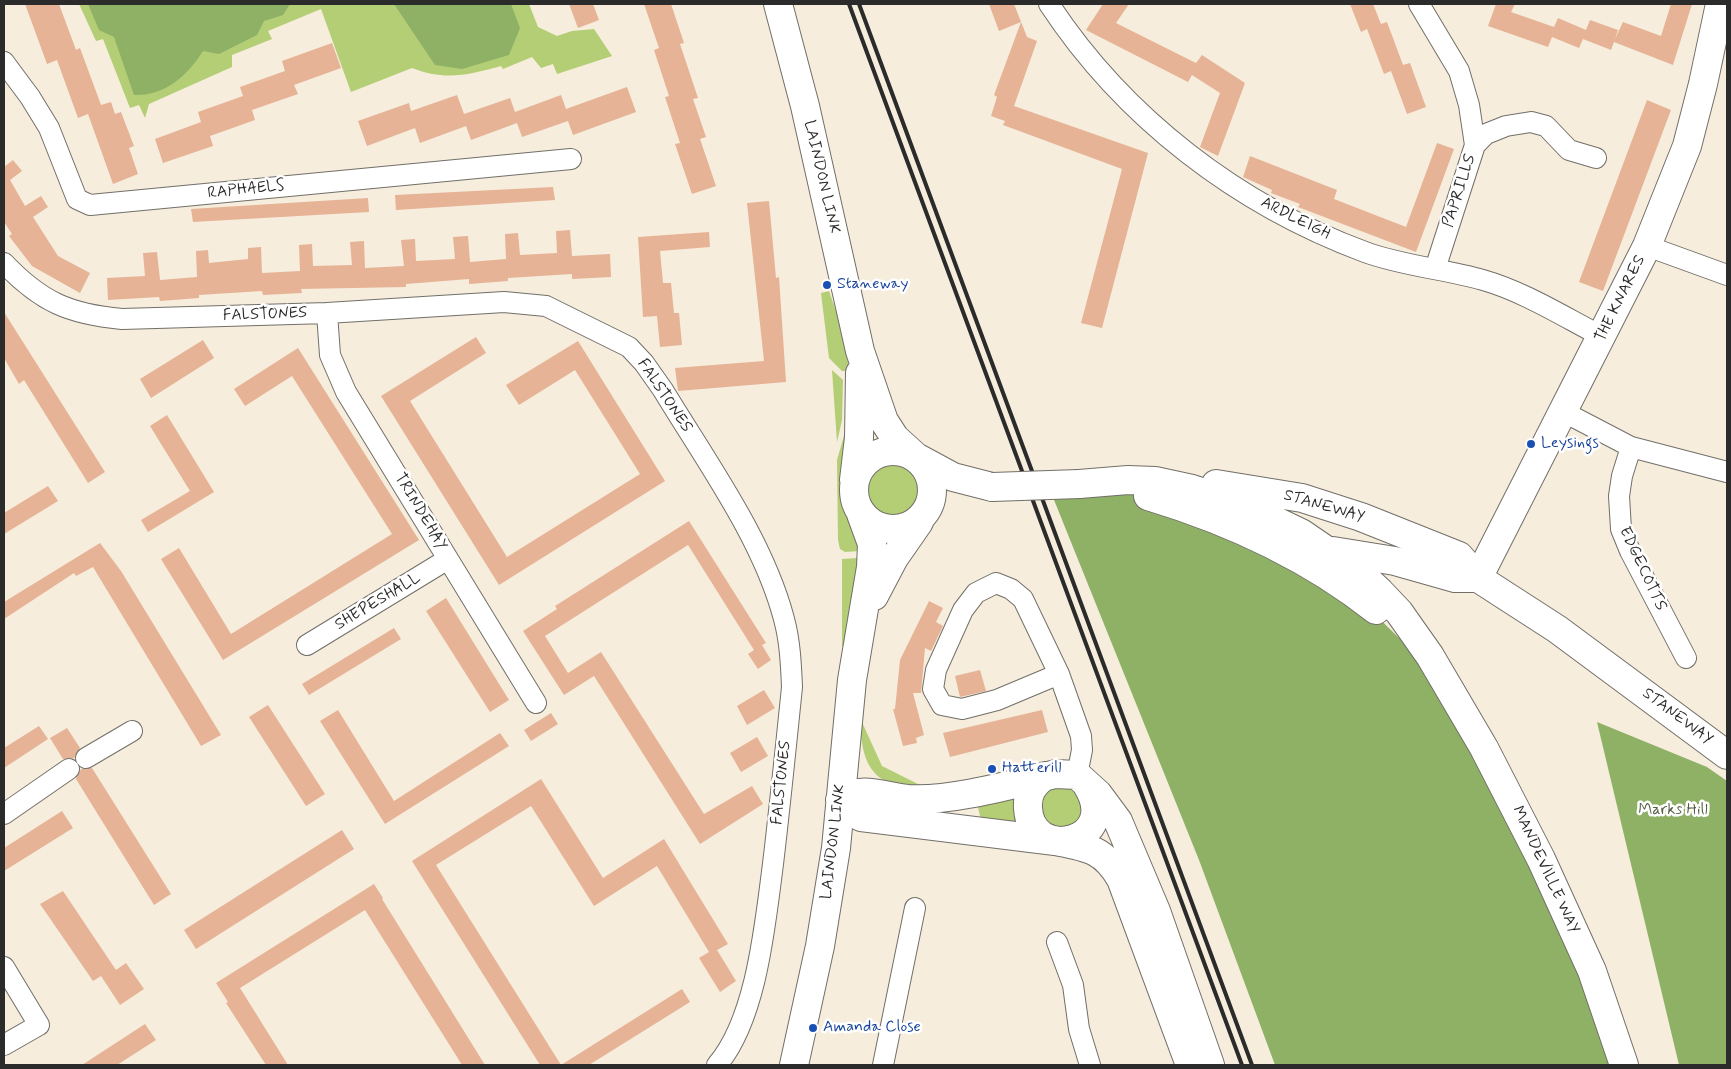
<!DOCTYPE html>
<html>
<head>
<meta charset="utf-8">
<style>
	body { margin:0 }
	#map { position:relative; width:1731px; height:1069px; overflow:hidden; background:#f6eddc; font-family:Mynerve,sans-serif }
	canvas { display:block }
	.frame { position:absolute; inset:0; border:5px solid #2b2b2b; pointer-events:none }
</style>
</head>
<body>
<div id="map">
<canvas width="1731" height="1069"></canvas>
<div class="frame"></div>
</div>
<script>
const ctx = document.querySelector('canvas').getContext('2d');
ctx.lineJoin = 'round';
function fill(path, color) { ctx.fillStyle = color; ctx.fill(path, 'evenodd'); }
function strokePath(path, color, width, dash) { ctx.strokeStyle = color; ctx.lineWidth = width; ctx.lineCap = dash ? 'butt' : 'round'; ctx.setLineDash(dash || []); ctx.stroke(path); }
function write(font, color, halo, rows, align = 'center') {
  ctx.font = font + ' Mynerve,sans-serif'; ctx.lineWidth = 5; ctx.setLineDash([]); ctx.textBaseline = 'middle'; ctx.strokeStyle = halo; ctx.fillStyle = color; for (const [text, x, y, turn = 0] of rows) {
    ctx.save(); ctx.translate(x, y); ctx.rotate((+turn || 0) * Math.PI / 180); ctx.textAlign = isNaN(turn) ? turn : align; if (halo) ctx.strokeText(text, 0, 0); ctx.fillText(text, 0, 0); ctx.restore();
  }
}
fill(new Path2D(`
	M79,4h450l9,23 19,9 15,-5 22,-2 18,27 -55,18 -4,-10 -12,4 -9,-11 -29,12 -2,-3c-33,9 -56,15 -89,2l-61,24 -30,-83 -53,22 4,8 -40,16v12l-83,37 -4,14 -6,-13 -9,3 -27,-69 -7,2z
	M829,291l17,49 3,31h-7l-13,-13 -8,-65z
	M832,370l11,10 -1,40 -5,22z
	M845,432h3l-5,63 10,25 7,31 -15,1 -5,-3 -2,-9 -1,-80z
	M865 489a28 28 0 1 1 56 0a28 28 0 1 1-56 0Z
	M858,558l-11,88h-5v-87z
	M861,720l21,46 46,23c-13,-2 -28,-3 -40,-7 -24,-9 -28,-40 -27,-62z
	M1051,787l28,1 7,28 -20,16 -21,-8c-4,-16 -8,-25 6,-37z
	M1019,789l4,39 -41,-4 -6,-25z`), '#b3ce74');
fill(new Path2D(`
	M88,4h202l-7,11 -19,6 -7,14 -38,19 -16,-3c-16,25 -38,45 -69,44l-20,-58 -15,-7z
	M394,4h117l9,24 -11,27 -47,14 -27,-4z
	M1048,485l86,7 215,97 97,95 178,381h-349l-76,-205z
	M1597,722l110,45 20,14v284h-48z`), '#8eb166');
fill(new Path2D(`
	M25,4h34l17,46 4,-2 21,57 10,-3 4,12 6,-2 13,34 -5,2 9,26 -25,10 -25,-70 -10,4 -21,-58 -10,4z
	M569,4h24l6,16 -21,8z
	M644,4h27l13,39 -4,1 18,54 -5,1 13,38 -6,2 16,47 -24,8 -17,-50 5,-1 -15,-46 4,-1 -15,-46 5,-2z
	M989,4h25l13,33 10,4 -23,65 134,47 -46,175 -21,-5 41,-154 -119,-44 2,-4 -14,-5 6,-19 -3,-2 27,-73 -22,9z
	M1103,4h26l-13,19 80,40 6,-8 43,28 -27,73 -18,-9 20,-54 -28,-18 -4,7 -102,-52z
	M1350,4h23l8,20 6,-2 16,43 7,-2 16,44 -19,7 -16,-43 -7,3 -17,-45 -6,3z
	M1496,4h19l-4,8 43,15 4,-9 28,12 -2,5 6,-15 28,10 -3,9 8,-17 38,14 10,-32h21l-19,61 -59,-23 -3,8 -28,-11 -4,9 -27,-11 -4,10 -60,-21z
	M332,43l9,25 -47,17 4,9 -46,16 3,10 -45,16 3,10 -50,17 -8,-24 46,-17 -3,-10 45,-16 -3,-9 45,-16 -3,-10z
	M627,87l9,25 -63,23 -5,-14 -46,16 -5,-14 -46,17 -5,-14 -46,17 -5,-15 -48,18 -9,-25 51,-18 2,8 46,-16 7,19 46,-16 5,14 46,-17 5,14z
	M1647,100l24,10 -68,181 -24,-9z
	M1437,143l17,6 -38,103 -118,-45 2,-3 -29,-11 1,-3 -29,-13 7,-21 87,34 -3,9 72,28z
	M13,160l9,11 -12,9 15,26 16,-10 7,11 -15,10 25,39 32,17 -10,20 -48,-27 -23,-30 3,-2 -8,-12v-55z
	M553,187l2,13 -159,10 -1,-15z
	M368,198l1,14 -176,10 -2,-13z
	M769,201l7,77 3,-1 7,105 -108,9 -3,-23 89,-7 -17,-158z
	M570,230l2,26 38,-2 1,23 -39,2v-5l-64,4v3l-39,3v-5l-63,5v3l-105,2 1,4 -39,2 -1,-4 -63,4v3l-39,3 -1,-4 -51,3 -1,-22 38,-2 -2,-23 14,-1 3,28 37,-3 -1,-26 12,-1 1,13 39,-4v-11l13,-1 1,26 38,-2 -1,-26 13,-1 1,22 39,-1 -2,-23 14,-1 1,27 39,-2 -3,-26 14,-1 1,22 39,-2 -2,-22 15,-1 2,26 36,-3 -1,-25 13,-1 2,22 37,-2 -1,-22z
	M709,232l1,15 -50,4 3,32h8l3,30h5l3,32 -22,2 -3,-31 -14,1 -5,-80z
	M4,312l101,160 -17,11 -64,-103 -5,4 -15,-26z
	M476,337l10,16 -76,48 97,156 133,-83 -65,-104 -56,35 -13,-20 72,-44 87,140 -166,104 -118,-189z
	M203,340l11,18 -63,40 -11,-19z
	M298,348l121,192 -196,120 -62,-101 18,-11 52,86 161,-100 -100,-158 -47,30 -11,-17z
	M167,415l47,77 -66,40 -7,-12 49,-29 -40,-65z
	M48,486l10,15 -54,33v-21z
	M689,521l77,122 -4,2 9,15 -13,9 -10,-15 6,-4 -66,-105 -143,91 23,37 33,-21 103,162 48,-28 11,18 -63,40 -106,-168 -30,19 -41,-64 34,-22 -2,-3z
	M100,543l21,28 100,164 -20,11 -108,-179 -17,9 -2,-3 -70,46v-17z
	M446,598l63,102 -19,12 -64,-101z
	M929,601l14,7 -7,14 7,4 -12,25 -6,-3 -4,45h-8l11,42 -8,3 1,5 -14,3 -10,-37h2l5,-49z
	M394,628l7,11 -92,56 -7,-11z
	M980,670l6,21 -26,6 -5,-21z
	M764,690l11,18 -28,17 -10,-19z
	M268,705l57,89 -19,12 -57,-89z
	M338,710l56,91 106,-68 9,13 -124,78 -65,-103z
	M1042,710l6,22 -98,25 -7,-24z
	M551,713l7,11 -27,17 -7,-11z
	M39,726l9,13 -44,29v-20z
	M67,728l13,20 -6,10 -11,1 -13,-21z
	M757,737l11,19 -27,16 -11,-19z
	M92,768l79,126 -17,11 -78,-126 5,-10z
	M541,779l62,99 61,-39 64,105 -11,6 19,31 -16,11 -21,-34 10,-6 -52,-86 -63,40 -63,-100 -95,59 125,200 121,-76 8,13 -101,63h-49l-128,-204z
	M62,811l11,17 -69,43v-23z
	M342,830l12,19 -158,100 -12,-19z
	M374,884l9,14 -1,1 103,166h-23l-97,-155 -125,78 48,77h-22l-40,-62 2,-1 -12,-19z
	M63,891l53,79 10,-7 18,26 -24,16 -19,-29 -8,5 -53,-77z
	M145,1024l11,16 -39,25h-35z`), '#e6b396');
const street = new Path2D(`
	M1049,4c75,114 189,201 316,248 38,14 80,17 118,28 42,12 81,37 120,57
	M1419,4l40,67 10,34 6,40 -40,124
	M4,62l26,35 19,31 28,71 13,6 481,-46
	M1475,145l11,-11 20,-8 25,-4 15,4 23,24 27,8
	M1647,246l80,29
	M4,263c37,39 65,51 118,56l205,-6 177,-11 42,4 83,41 15,16 19,27c43,71 100,149 121,229 6,22 7,45 8,68 -6,59 -12,118 -19,177 -8,60 -16,154 -56,201
	M327,313l3,42 16,37 190,311
	M1562,411l69,36 96,25
	M1631,447l-9,29 -3,20 2,33 9,22 56,107
	M307,645l141,-86
	M1059,674l-62,26 -35,9 -20,-4 -9,-16 3,-19 27,-60 13,-17 20,-10 15,6 12,10 36,75 22,62 1,14 -5,25
	M86,758l46,-27
	M4,814l65,-45
	M1057,942l16,43 6,44 11,36
	M4,967l35,58 -35,20
	M883,1065l32,-157`);
const secondary = new Path2D(`
	M778,4l27,102 55,245 24,70 11,17 21,19 37,20 39,10
	M854 490a39 39 0 1 1 78 0a39 39 0 1 1-78 0Z
	M854,480l5,-42 1,-65
	M1079,484l49,-4 27,1 37,8 59,20 50,24 60,41 19,18 19,20 31,44 54,92 57,111 51,112 32,94
	M1216,484l86,14 59,19 98,39 19,22 79,51 170,126
	M1148,496c83,25 160,60 228,114
	M1333,551l62,10 60,17h23
	M1478,578l169,-332 40,-100 16,-62 17,-80
	M874,596l20,-38 25,-36
	M1045,776c-12,8 -18,18 -17,32 3,56 95,35 59,-23
	M840,800c19,-15 47,-3 68,-1 42,3 106,-15 148,-25l21,1 21,19 20,27 38,90 54,154
	M840,800l3,7 18,10 194,24c32,6 49,8 66,38l69,186
	M794,1065l26,-119 16,-98 16,-168 19,-113 1,-23 -11,-30`);
strokePath(street, '#726f69', 22);
strokePath(secondary, '#726f69', 30);
strokePath(street, '#fff', 20);
strokePath(secondary, '#fff', 28);
strokePath(new Path2D(`
	M849,4l393,1061
	M859,4l393,1061`), '#2b2b2b', 4);
const secondaryBridge = new Path2D(`
	M992,487l87,-3`);
strokePath(secondaryBridge, '#726f69', 30, []);
strokePath(secondaryBridge, '#fff', 28);
for (const [x, y, r, color] of [
	[827,285,5,"#1a4fb4"],
	[1531,444,5,"#1a4fb4"],
	[992,769,5,"#1a4fb4"],
	[813,1028,5,"#1a4fb4"]
]) { const dot = new Path2D(); dot.arc(x, y, r, 0, 2 * Math.PI); ctx.fillStyle = color; ctx.fill(dot); strokePath(dot, '#fff', 2); }
write('16px', '#2b2b2b', '#fff', [
	["LAINDON LINK",821,177,77],
	["RAPHAELS",246,190,-6],
	["PAPRILLS",1460,191,-72],
	["ARDLEIGH",1295,219,27],
	["THE KNARES",1621,299,-64],
	["FALSTONES",265,315,-2],
	["FALSTONES",664,396,56],
	["STANEWAY",1324,507,16],
	["TRINDEHAY",420,512,59],
	["EDGECOTTS",1642,569,65],
	["SHEPESHALL",378,602,-31],
	["STANEWAY",1677,717,37],
	["FALSTONES",782,783,-84],
	["LAINDON LINK",834,842,-83],
	["MANDEVILLE WAY",1545,870,65]
]);
write('16px', '#164399', '#fff', [
	["Staneway",837,285],
	["Leysings",1541,444],
	["Hatterill",1002,769],
	["Amanda Close",823,1028]
], 'left');
write('16px', '#545c41', '#fff', [
	["Marks Hill",1673,811]
]);
</script>
</body>
</html>
